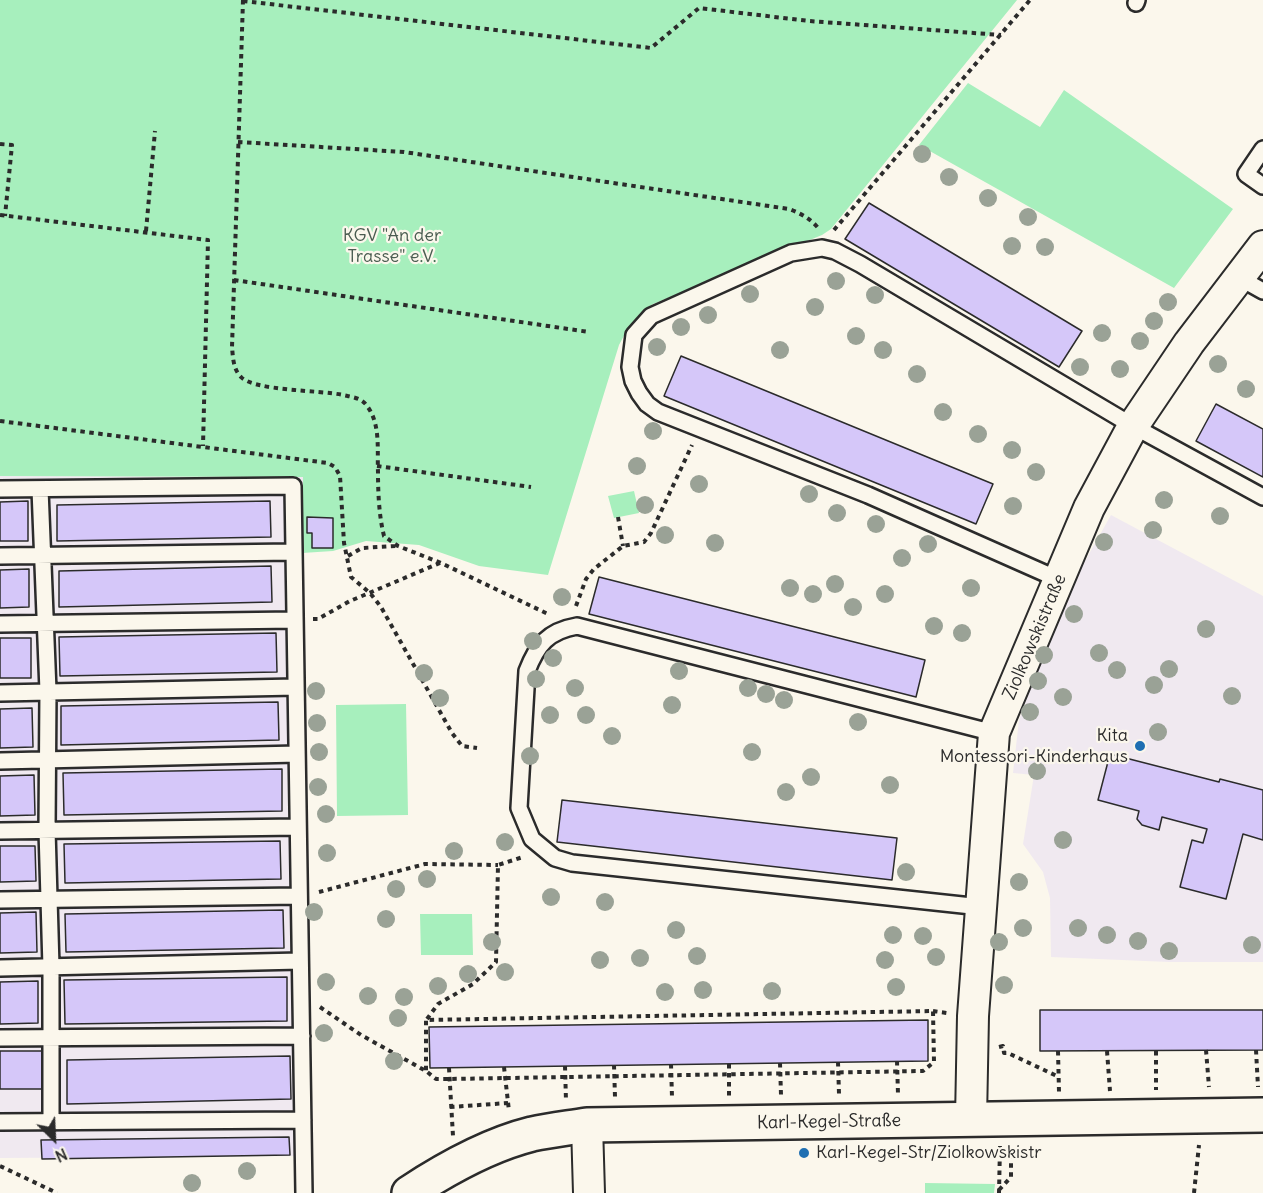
<!DOCTYPE html>
<html>
<head>
<meta charset="utf-8">
<style>
	body { margin:0 }
	#map { position:relative; width:1263px; height:1193px; overflow:hidden; background:#fbf7ec; font-family:Delius,sans-serif }
	canvas { display:block }
	.north { position:absolute; left:24px; top:1109px; width:60px; height:60px; -webkit-text-stroke:4px #fbf7ec; paint-order:stroke; rotate:156deg; font-size:16px; font-weight:700; line-height:24px; text-align:center; color:#2b2b2b }
	.north::after { content:''; display:block; margin:auto; width:21px; height:27px; background:#2b2b2b; clip-path:polygon(50% 0,100% 100%,50% 72%,0 100%) }
</style>
</head>
<body>
<div id="map">
<canvas width="1263" height="1193"></canvas>
<div class="north">N</div>
</div>
<script>
const ctx = document.querySelector('canvas').getContext('2d');
ctx.lineJoin = 'round';
function fill(path, color) { ctx.fillStyle = color; ctx.fill(path, 'evenodd'); }
function strokePath(path, color, width, dash) { ctx.strokeStyle = color; ctx.lineWidth = width; ctx.lineCap = dash ? 'butt' : 'round'; ctx.setLineDash(dash || []); ctx.stroke(path); }
function write(font, color, halo, rows, align = 'center') {
  ctx.font = font + ' Delius,sans-serif'; ctx.lineWidth = 4.5; ctx.setLineDash([]); ctx.textBaseline = 'middle'; ctx.strokeStyle = halo; ctx.fillStyle = color; for (const [text, x, y, turn = 0] of rows) {
    ctx.save(); ctx.translate(x, y); ctx.rotate((+turn || 0) * Math.PI / 180); ctx.textAlign = isNaN(turn) ? turn : align; if (halo) ctx.strokeText(text, 0, 0); ctx.fillText(text, 0, 0); ctx.restore();
  }
}
fill(new Path2D(`
	M0,476l303,1 -1,76 11,603 -313,2z
	M1111,515l152,81v366h-94l-118,-5 -1,-59 -7,-26 -20,-28 11,-69 -21,-2 6,-53 28,-77 33,-73z`), '#f0e9f0');
fill(new Path2D(`
	M0,0h1017l-186,229 -9,6 -169,69c-17,10 -25,24 -34,41l-71,230 -69,-9 -60,-21 -53,-4 -33,10 -31,2 1,-76 -303,-1z
	M968,83l72,44 24,-37 169,119 -59,79 -255,-143z
	M634,491l5,22 -25,5 -6,-22z
	M406,704l2,111 -71,1 -1,-111z
	M420,914h52l1,41h-52z
	M925,1183l70,1 -1,9h-69z`), '#a7efbd');
const building = new Path2D(`
	M869,203l213,128 -23,36 -214,-128z
	M681,356l312,128 -17,40 -312,-128z
	M1216,404l47,25v48l-67,-36z
	M28,501v40h-28v-39z
	M270,501l1,36 -214,4v-36z
	M307,517l26,1v30h-21v-15h-5z
	M271,566l1,36 -213,5v-36z
	M29,569v38l-29,1v-38z
	M599,577l326,83 -9,37 -327,-83z
	M276,633l1,39 -217,4 -1,-39z
	M0,638h31v40h-31z
	M278,702l1,38 -218,5v-39z
	M32,708l1,39 -33,1v-39z
	M1110,754l109,28 1,-3 43,11v50l-20,-6 -17,65 -46,-12 12,-47 11,3 4,-14 -45,-12 -3,13 -17,-5 -5,-6 2,-8 -41,-11z
	M282,769v42l-218,4 -1,-42z
	M34,775l1,40 -35,1v-40z
	M562,800l335,38 -5,42 -335,-38z
	M280,841l1,38 -216,4 -1,-39z
	M0,846h35l1,35 -36,1z
	M283,910l1,38 -218,4 -1,-38z
	M36,912l1,40 -37,1v-40z
	M287,977v44l-222,3 -1,-44z
	M38,981v42l-38,1v-42z
	M1040,1010h223v40l-223,1z
	M928,1020v41l-498,7 -1,-41z
	M0,1051h43v38h-43z
	M290,1056l1,43 -224,5v-44z
	M289,1137l1,18 -248,4 -1,-19z`);
fill(building, '#d5c7f9');
strokePath(building, '#2b2b2b', 1.5);
const lane = new Path2D(`
	M1136,3l1,-3
	M1263,149l-17,25 17,12
	M1238,277l25,14
	M0,489l293,-3 11,707
	M40,489l8,202 -1,139 4,137v156
	M0,556l292,-4
	M1060,580l-192,-85 -210,-83 -11,-8 -8,-11 -6,-12 -3,-14 4,-32 17,-19 140,-63 31,-5 13,3 25,13 273,162 130,71
	M0,624l294,-4
	M0,693l296,-6
	M0,761l297,-7
	M0,831l298,-4
	M0,900l299,-4
	M981,907l-409,-44 -17,-5 -23,-19 -13,-31 8,-137c10,-26 21,-40 50,-45l417,107
	M0,968l300,-7
	M0,1038l302,-2
	M0,1122l303,-2`);
const street = new Path2D(`
	M971,1119l2,-103 21,-283 95,-225 44,-82 56,-83 74,-97
	M587,1125l2,68`);
const secondary = new Path2D(`
	M409,1193c38,-25 79,-48 123,-59 18,-4 37,-6 55,-9l676,-10`);
strokePath(lane, '#2b2b2b', 20);
strokePath(street, '#2b2b2b', 34);
strokePath(secondary, '#2b2b2b', 38);
strokePath(new Path2D(`
	M243,0l-11,347c1,10 1,22 9,30 13,14 79,13 102,18 9,2 19,3 24,11 14,18 10,45 11,66 0,21 1,44 6,64l14,10 43,17 107,51
	M243,1l408,47 48,-40 110,13 192,14
	M238,142l166,10 385,57c13,5 22,10 30,20
	M0,144l12,1 -7,71
	M0,215l208,25 -5,206
	M834,230l196,-230
	M146,231l9,-100
	M234,280l355,52
	M0,421l328,42 7,4 5,9 4,67 7,34 19,16 11,14 71,126 10,13 15,2
	M377,466l154,21
	M618,517l5,29
	M348,556l14,-8 34,-2
	M576,606l10,-27 8,-10 29,-23 21,-4 7,-9 41,-88
	M313,619h5l32,-18 90,-38
	M319,892l106,-28 73,1
	M320,1007l41,28 65,36 10,8h13l474,-8 11,-9 -1,-51 -507,9v51
	M933,1011l14,2
	M427,1019l11,-15 35,-20 23,-22 2,-97 25,-8
	M999,1047l4,-1 1,7h4l51,24
	M1206,1050l3,37
	M1256,1050l2,37
	M1058,1051l1,41
	M1107,1051l3,40
	M1156,1051v39
	M897,1061l1,33
	M838,1062l1,32
	M780,1063l1,32
	M671,1064l1,33
	M729,1064v32
	M614,1065l1,32
	M565,1066l1,35
	M504,1067l5,44
	M449,1068l4,68
	M450,1107l58,-4
	M0,1166l57,27
	M999,1190l12,-13v-30
	M999,1193l1,-47
	M1194,1193l5,-48`), '#2b2b2b', 4, [4.5, 4.5]);
strokePath(lane, '#fbf7ec', 15);
strokePath(street, '#fbf7ec', 30);
strokePath(secondary, '#fbf7ec', 33);
ctx.fillStyle = '#9aa296';
for (const [x, y] of [
	[922,154],
	[949,177],
	[988,198],
	[1028,217],
	[1012,246],
	[1045,247],
	[836,281],
	[750,294],
	[875,295],
	[1168,302],
	[815,307],
	[708,315],
	[1154,321],
	[681,327],
	[1102,333],
	[856,336],
	[1140,341],
	[657,347],
	[780,350],
	[883,350],
	[1218,364],
	[1080,367],
	[1120,369],
	[917,374],
	[1246,389],
	[943,412],
	[653,431],
	[978,434],
	[1012,450],
	[637,466],
	[1036,472],
	[699,484],
	[809,494],
	[1164,500],
	[645,505],
	[1013,506],
	[837,513],
	[1220,516],
	[876,524],
	[1153,530],
	[665,535],
	[1104,542],
	[715,543],
	[928,544],
	[902,558],
	[835,584],
	[790,588],
	[971,588],
	[813,594],
	[885,594],
	[562,597],
	[853,607],
	[1074,614],
	[934,626],
	[1206,629],
	[962,633],
	[533,641],
	[1099,653],
	[1044,655],
	[553,658],
	[1169,669],
	[1117,670],
	[679,671],
	[424,673],
	[536,679],
	[1038,681],
	[1154,685],
	[575,688],
	[748,688],
	[316,691],
	[766,694],
	[1232,696],
	[1063,697],
	[440,698],
	[784,700],
	[672,705],
	[1030,712],
	[550,715],
	[586,715],
	[858,722],
	[317,723],
	[1158,732],
	[612,736],
	[319,752],
	[752,752],
	[530,756],
	[1037,771],
	[811,777],
	[890,785],
	[318,787],
	[786,792],
	[326,814],
	[1063,840],
	[505,842],
	[454,851],
	[327,853],
	[906,872],
	[427,879],
	[1019,882],
	[396,889],
	[551,897],
	[605,902],
	[314,912],
	[386,919],
	[1023,928],
	[1078,928],
	[676,930],
	[893,935],
	[1107,935],
	[923,936],
	[1138,941],
	[492,942],
	[999,942],
	[1252,945],
	[1169,951],
	[697,956],
	[936,957],
	[640,958],
	[600,960],
	[885,960],
	[505,972],
	[468,974],
	[326,982],
	[1004,985],
	[438,986],
	[896,987],
	[703,990],
	[772,991],
	[665,992],
	[368,996],
	[404,997],
	[398,1018],
	[324,1033],
	[394,1061],
	[247,1171],
	[192,1183]
]) { ctx.beginPath(); ctx.arc(x, y, 9, 0, 2 * Math.PI); ctx.fill(); }
for (const [x, y, r, color] of [
	[1140,746,6,"#1f6fb2"],
	[804,1153,6,"#1f6fb2"]
]) { const dot = new Path2D(); dot.arc(x, y, r, 0, 2 * Math.PI); ctx.fillStyle = color; ctx.fill(dot); strokePath(dot, '#fbf7ec', 2); }
write('18px', '#4a5c50', '#fbf7ec', [
	["KGV \"An der",392,236],
	["Trasse\" e.V.",392,257]
]);
write('18px', '#2b2b2b', '#fbf7ec', [
	["Ziolkowskistraße",1035,637,-67],
	["Karl-Kegel-Straße",829,1122,-1]
]);
write('18px', '#2b2b2b', '#fbf7ec', [
	["Kita",1128,736],
	["Montessori-Kinderhaus",1128,757],
	["Karl-Kegel-Str/Ziolkowskistr",816,1153,"left"]
], 'right');
</script>
</body>
</html>
